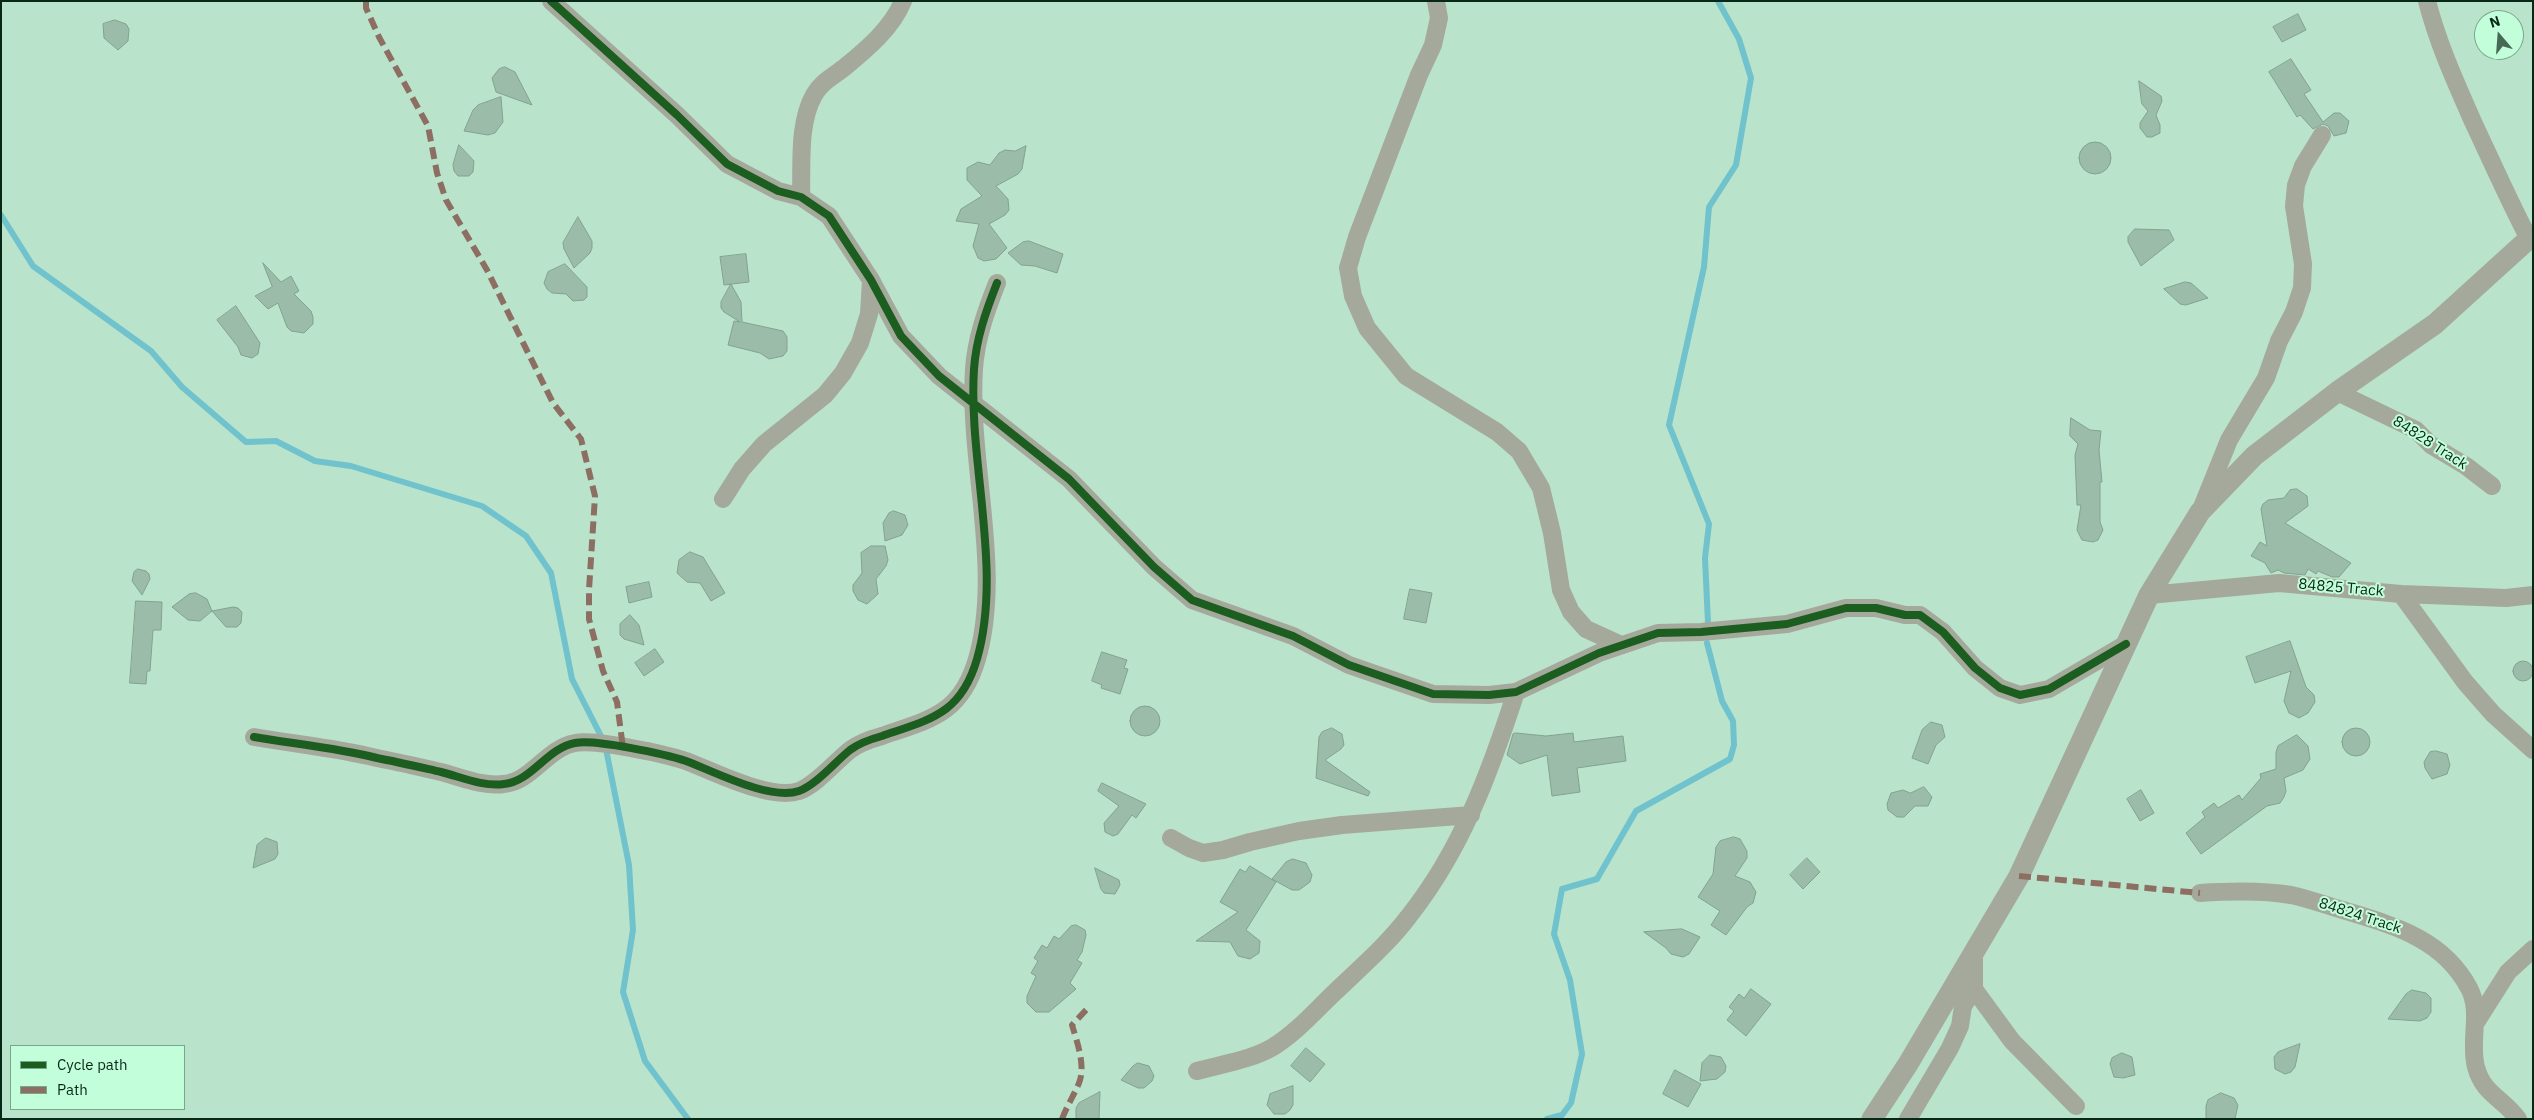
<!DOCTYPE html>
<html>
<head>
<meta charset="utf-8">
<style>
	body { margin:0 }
	#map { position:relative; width:2534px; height:1120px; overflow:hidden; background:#bae3cb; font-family:"IBM Plex Sans",sans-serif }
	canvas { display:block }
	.frame { position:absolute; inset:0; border:2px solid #072717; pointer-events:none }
	.legend { position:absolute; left:10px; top:1045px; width:175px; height:65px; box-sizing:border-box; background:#c3feda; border:1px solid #78a88c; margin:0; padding:6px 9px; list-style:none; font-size:15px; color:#072717 }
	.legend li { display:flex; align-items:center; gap:10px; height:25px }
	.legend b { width:25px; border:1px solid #78a88c }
	.north { position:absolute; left:2474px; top:10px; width:50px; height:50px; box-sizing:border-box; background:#c3feda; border:1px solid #78a88c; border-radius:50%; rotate:342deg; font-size:14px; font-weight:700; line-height:20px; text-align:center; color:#072717 }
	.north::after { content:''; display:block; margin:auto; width:18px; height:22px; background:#466956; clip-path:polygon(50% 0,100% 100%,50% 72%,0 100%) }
</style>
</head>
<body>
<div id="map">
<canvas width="2534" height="1120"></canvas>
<div class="frame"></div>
<ul class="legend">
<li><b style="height:6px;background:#1b5e20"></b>Cycle path</li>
<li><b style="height:6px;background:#8d6e63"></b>Path</li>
</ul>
<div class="north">N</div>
</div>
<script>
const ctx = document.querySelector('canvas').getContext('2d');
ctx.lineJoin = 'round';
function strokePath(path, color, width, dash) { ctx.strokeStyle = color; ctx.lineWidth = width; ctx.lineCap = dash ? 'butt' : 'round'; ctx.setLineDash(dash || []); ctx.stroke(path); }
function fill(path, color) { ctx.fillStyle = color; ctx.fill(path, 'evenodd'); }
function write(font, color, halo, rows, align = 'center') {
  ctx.font = font + ' "IBM Plex Sans",sans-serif'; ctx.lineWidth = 4; ctx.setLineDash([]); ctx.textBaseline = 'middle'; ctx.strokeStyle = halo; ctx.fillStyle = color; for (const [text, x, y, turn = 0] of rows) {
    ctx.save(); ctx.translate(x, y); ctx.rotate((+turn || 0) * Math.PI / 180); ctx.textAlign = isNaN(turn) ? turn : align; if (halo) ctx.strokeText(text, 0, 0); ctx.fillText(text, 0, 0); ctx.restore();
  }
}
strokePath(new Path2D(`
	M1,215l32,51 118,85 31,36 64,55 30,-1 39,20 36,5 131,40 44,30 25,37 21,106 33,65 24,121 4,65 -10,62 22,69 43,58
	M1708,623l-3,-65 4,-34 -40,-99 35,-158 5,-60 27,-42 15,-87 -12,-39 -21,-38
	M1547,1119l15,-4 9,-12 11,-49 -12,-74 -16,-46 8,-45 35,-10 39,-68 94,-52 4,-14 -1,-24 -11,-20 -15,-58`), '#70c2cd', 6);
const building = new Path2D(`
	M2298,14l8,16 -24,12 -9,-15z
	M115,20l11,4 3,5 -1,12 -10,9 -14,-12 -1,-14z
	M2291,59l20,31 -7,4 19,28 11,-9h6l9,8 -3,12 -12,3 -6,-10 -5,-2 -10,5 -13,-14 -3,2 -28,-45z
	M505,67l10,5 17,33 -36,-13 -4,-14 7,-9z
	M2139,81l22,15 1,5 -6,14 4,10v8l-8,4h-5l-7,-9v-5l8,-12 -6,-7z
	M501,97l2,25 -8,11 -7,2 -24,-4 9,-21 5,-5z
	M2079 158a16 16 0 1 1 32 0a16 16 0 1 1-32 0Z
	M459,145l15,16 -1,11 -4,4h-11l-4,-5 -1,-6z
	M1026,146l-4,23 -4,5 -22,12 12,13 1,11 -4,5 -16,9 18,24 -11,11 -12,2 -6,-3 -5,-12 6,-22 -23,-3 5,-12 21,-13 -15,-16v-12l11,-6 12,3 9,-12 6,-3 10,1z
	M578,217l14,24v7l-2,5 -16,15 -10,-19 -1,-6z
	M2135,229l34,1 5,10 -33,26 -13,-24v-5z
	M1029,241l34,13 -6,19 -22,-7 -14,-1 -13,-12 15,-11z
	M746,254l3,28 -25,3 -4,-28z
	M263,263l18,19 10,-6 8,15 -5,3 17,17 2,6v7l-9,9 -13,-2 -4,-4 -9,-24 -10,6 -13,-13 17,-9z
	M565,264l22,23v10l-3,3 -11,1 -7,-7 -14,-1 -5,-4 -3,-6 4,-11z
	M2185,282l6,1 17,15 -22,7 -6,-1 -16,-15z
	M731,284l10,18 1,20 41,9 4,6v14l-4,5 -14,3 -9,-6 -32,-8 6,-24 6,1 -16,-10 -3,-4v-6z
	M236,306l24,37 -2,11 -6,4 -11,-3 -3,-8 -21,-27z
	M2071,418l19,12 11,1 -2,19 3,32h-2v40l3,8 -5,10 -5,2 -11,-2 -5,-10 4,-25h-4l-2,-50 3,-11 -8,-8z
	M2297,489l10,7 1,10 -23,17 66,40 -12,14h-7l-14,-6 -2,3 -8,-5 -3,6 -21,-2 -6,-3 -7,3 -6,-10 -14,-7 9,-14 7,4 -6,-37 2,-5 5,-4 16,-2 6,-8z
	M894,511l11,4 3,10 -6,10 -17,6 -2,-18 6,-10z
	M871,546h14l3,14 -2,6 -10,13 2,15 -11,10 -9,-4 -5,-9v-6l9,-12 -1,-20z
	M690,552l13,5 22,36 -14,8 -11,-18 -13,-1 -10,-9 2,-13z
	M138,569l8,2 3,3 1,5 -8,16 -10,-14 2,-9z
	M649,582l3,15 -23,6 -3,-16z
	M1410,589l22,4 -6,30 -22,-4z
	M196,593l11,6 5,12 21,-4 5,1 4,4 -1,11 -4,4h-11l-14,-16 -12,10 -12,-1 -16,-13 17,-13z
	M136,601l26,1 -1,28h-8l-3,41h-3l-1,13 -16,-1z
	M630,615l9,10 5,20 -20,-6 -4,-4v-11z
	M2290,641l16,46 8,8 1,7 -7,11 -9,5 -10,-5 -5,-12 7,-30 -36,12 -9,-26z
	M655,649l9,13 -20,14 -9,-13z
	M1102,652l25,8 -3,8 4,1 -8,25 -19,-6 1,-3 -10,-4z
	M2513 671a10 10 0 1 1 20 0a10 10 0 1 1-20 0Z
	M1130 721a15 15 0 1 1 30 0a15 15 0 1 1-30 0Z
	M1931,722l11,3 3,12 -9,8 -8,19 -16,-6 10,-28z
	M2342 742a14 14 0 1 1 28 0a14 14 0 1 1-28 0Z
	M1332,728l10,6 2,11 -3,4 -16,11 45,32 -2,4 -52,-18 3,-41 3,-5z
	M1516,733l30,3 27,-3 1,9 49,-6 3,25 -49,7 3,24 -28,4 -5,-41 -27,9 -13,-9 6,-21z
	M2297,735l11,11 2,13 -7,11 -19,8 2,13 -2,6 -4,6 -13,3 -66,48 -15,-21 19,-16 -3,-5 12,-9 4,5 21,-13 3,5 19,-22 -1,-4 16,-5v-17l2,-6z
	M2436,751l11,3 3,11 -3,9 -15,5 -7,-11 -1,-6 6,-10z
	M1102,783l44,21 -10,14 -4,-3 -14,19 -5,2 -8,-4 -1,-9 15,-17 -21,-15z
	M1924,787l8,10 -4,9h-13l-11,11h-7l-9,-7 -1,-6 4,-11 12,-3 7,3z
	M2141,790l13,23 -14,8 -13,-22z
	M1734,837l6,2 7,12v7l-12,18 15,6 6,10 -3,11 -6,4 -21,28 -15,-10 9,-14 -22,-14 15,-23 3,-27 4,-6z
	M266,838l11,4 1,12 -3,5 -22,9 4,-23z
	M1807,858l13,14 -17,17 -13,-14z
	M1293,859l13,4 6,12 -2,7 -11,8h-7l-20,-11 14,-17z
	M1250,866l26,16 -30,48 14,11 -1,12 -9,6 -12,-3 -8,-14 -34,-1 42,-29 -18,-10 20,-33 5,3z
	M1095,868l24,12 1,5 -5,9 -11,-1 -3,-4z
	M1076,925l9,5 1,5 -4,17 -5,8 5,3 -12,20 6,6 -27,23h-13l-9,-9v-7l9,-20 -5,-3 7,-12 -4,-3 8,-13 5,3 7,-12 5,3 12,-13z
	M1682,929l18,8 -11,17 -6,3 -12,-3 -5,-6 -22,-16z
	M1751,989l20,15 -25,32 -19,-16 7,-9 -5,-4 10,-13 5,4z
	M2412,990l14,3 5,5v14l-4,6 -7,3 -32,-2 18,-25z
	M2300,1044l-5,23 -4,5 -6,2 -10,-5 -1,-12 4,-5z
	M1306,1048l19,16 -15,18 -19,-16z
	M2122,1053l10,4 3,18 -12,3 -9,-1 -4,-13 2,-6z
	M1710,1055l11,2 5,9 -1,6 -8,7 -17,2 2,-18z
	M1138,1063l11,3 5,10 -2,5 -8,7h-6l-17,-8 12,-14z
	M1675,1070l26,14 -13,23 -25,-13z
	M1293,1086v19l-3,5 -5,4h-11l-7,-9 3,-11z
	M1100,1092l-1,27h-23v-11l3,-5z
	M2221,1093l13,5 4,7 -3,14h-29v-13l2,-6z`);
fill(building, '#9bbca9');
strokePath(building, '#81a28f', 1);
strokePath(new Path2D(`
	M551,1l126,114 50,49 51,27 23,6 28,19 42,64 30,56 38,40 130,103 85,88 38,33 101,36 56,29 84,29 56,1 27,-3 83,-39 59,-20 43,-1 86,-8 59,-16h30l29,7h15l23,17 32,36 25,20 20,7 29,-6 77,-45
	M1436,1l3,17 -6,27 -14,30 -62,162 -9,31 5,28 14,32 39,48 91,56 22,19 22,37 11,45 9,57 10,22 15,17 35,16
	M2427,1c11,43 29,82 47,123 18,38 35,77 55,115
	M801,197c1,-32 -3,-74 13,-102 7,-13 20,-19 31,-28 22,-18 47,-39 58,-66
	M2337,392l79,38 15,15 35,21 26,20
	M723,499l19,-30 22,-25 61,-49 18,-22 17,-30 9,-29 2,-34
	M2202,507l27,-67 37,-62 13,-37 15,-29 8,-24 1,-24 -9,-58 2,-21 7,-19 19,-31
	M2401,594l64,88 28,32 40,36
	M2149,595l130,-12 122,11 105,4 27,-3
	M254,737c41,7 83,11 123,21 21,4 42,9 64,14 20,5 42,15 63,12 27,-2 43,-36 71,-41 20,-4 90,11 111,18 27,10 84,40 113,30 17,-6 36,-29 51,-41 8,-6 21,-11 32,-14 49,-17 79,-22 95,-77 26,-90 -9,-197 -3,-290 2,-30 12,-58 23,-86
	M1171,838l18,10 14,5 20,-3 27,-8 49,-11 43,-6 129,-10
	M2200,893c30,-2 61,-3 91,2 19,4 37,11 55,16 49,15 97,28 123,77 13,24 0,53 7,79 7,27 27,31 42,52
	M1974,989l38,52 64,65
	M2475,1024l33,-52 25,-23
	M1197,1071c24,-7 54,-11 76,-24 24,-15 42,-36 62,-55 25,-24 53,-48 74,-76 53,-67 81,-144 107,-224
	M1908,1119l42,-71 10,-22 3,-20 11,-17v-36`), '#a5a99c', 18);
strokePath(new Path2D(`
	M1872,1119l36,-55 111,-188 130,-281 51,-83 54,-56 83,-64 98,-68 98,-89`), '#a5a99c', 21);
strokePath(new Path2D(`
	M366,1v7l13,29 49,89 9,47 9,27 41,70 66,133 28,36 14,57 -6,94v29l14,52 14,31 6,46
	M2019,876l181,17
	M1062,1119c5,-13 12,-24 17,-36 7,-17 -2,-41 -7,-58l15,-16`), '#8d6e63', 6, [12, 6]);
strokePath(new Path2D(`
	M551,1l126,114 50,49 51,27 23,6 28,19 42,64 30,56 38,40 130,103 85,88 38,33 101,36 56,29 84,29 56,1 27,-3 83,-39 59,-20 43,-1 86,-8 59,-16h30l29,7h15l23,17 32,36 25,20 20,7 29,-6 77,-45
	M254,737c41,7 83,11 123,21 21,4 42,9 64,14 20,5 42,15 63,12 27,-2 43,-36 71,-41 20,-4 90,11 111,18 27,10 84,40 113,30 17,-6 36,-29 51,-41 8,-6 21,-11 32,-14 49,-17 79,-22 95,-77 26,-90 -9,-197 -3,-290 2,-30 12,-58 23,-86`), '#1b5e20', 8);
write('15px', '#072717', '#c3feda', [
	["84828 Track",2430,443,33],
	["84825 Track",2341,588,5],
	["84824 Track",2360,916,18]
]);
</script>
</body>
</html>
